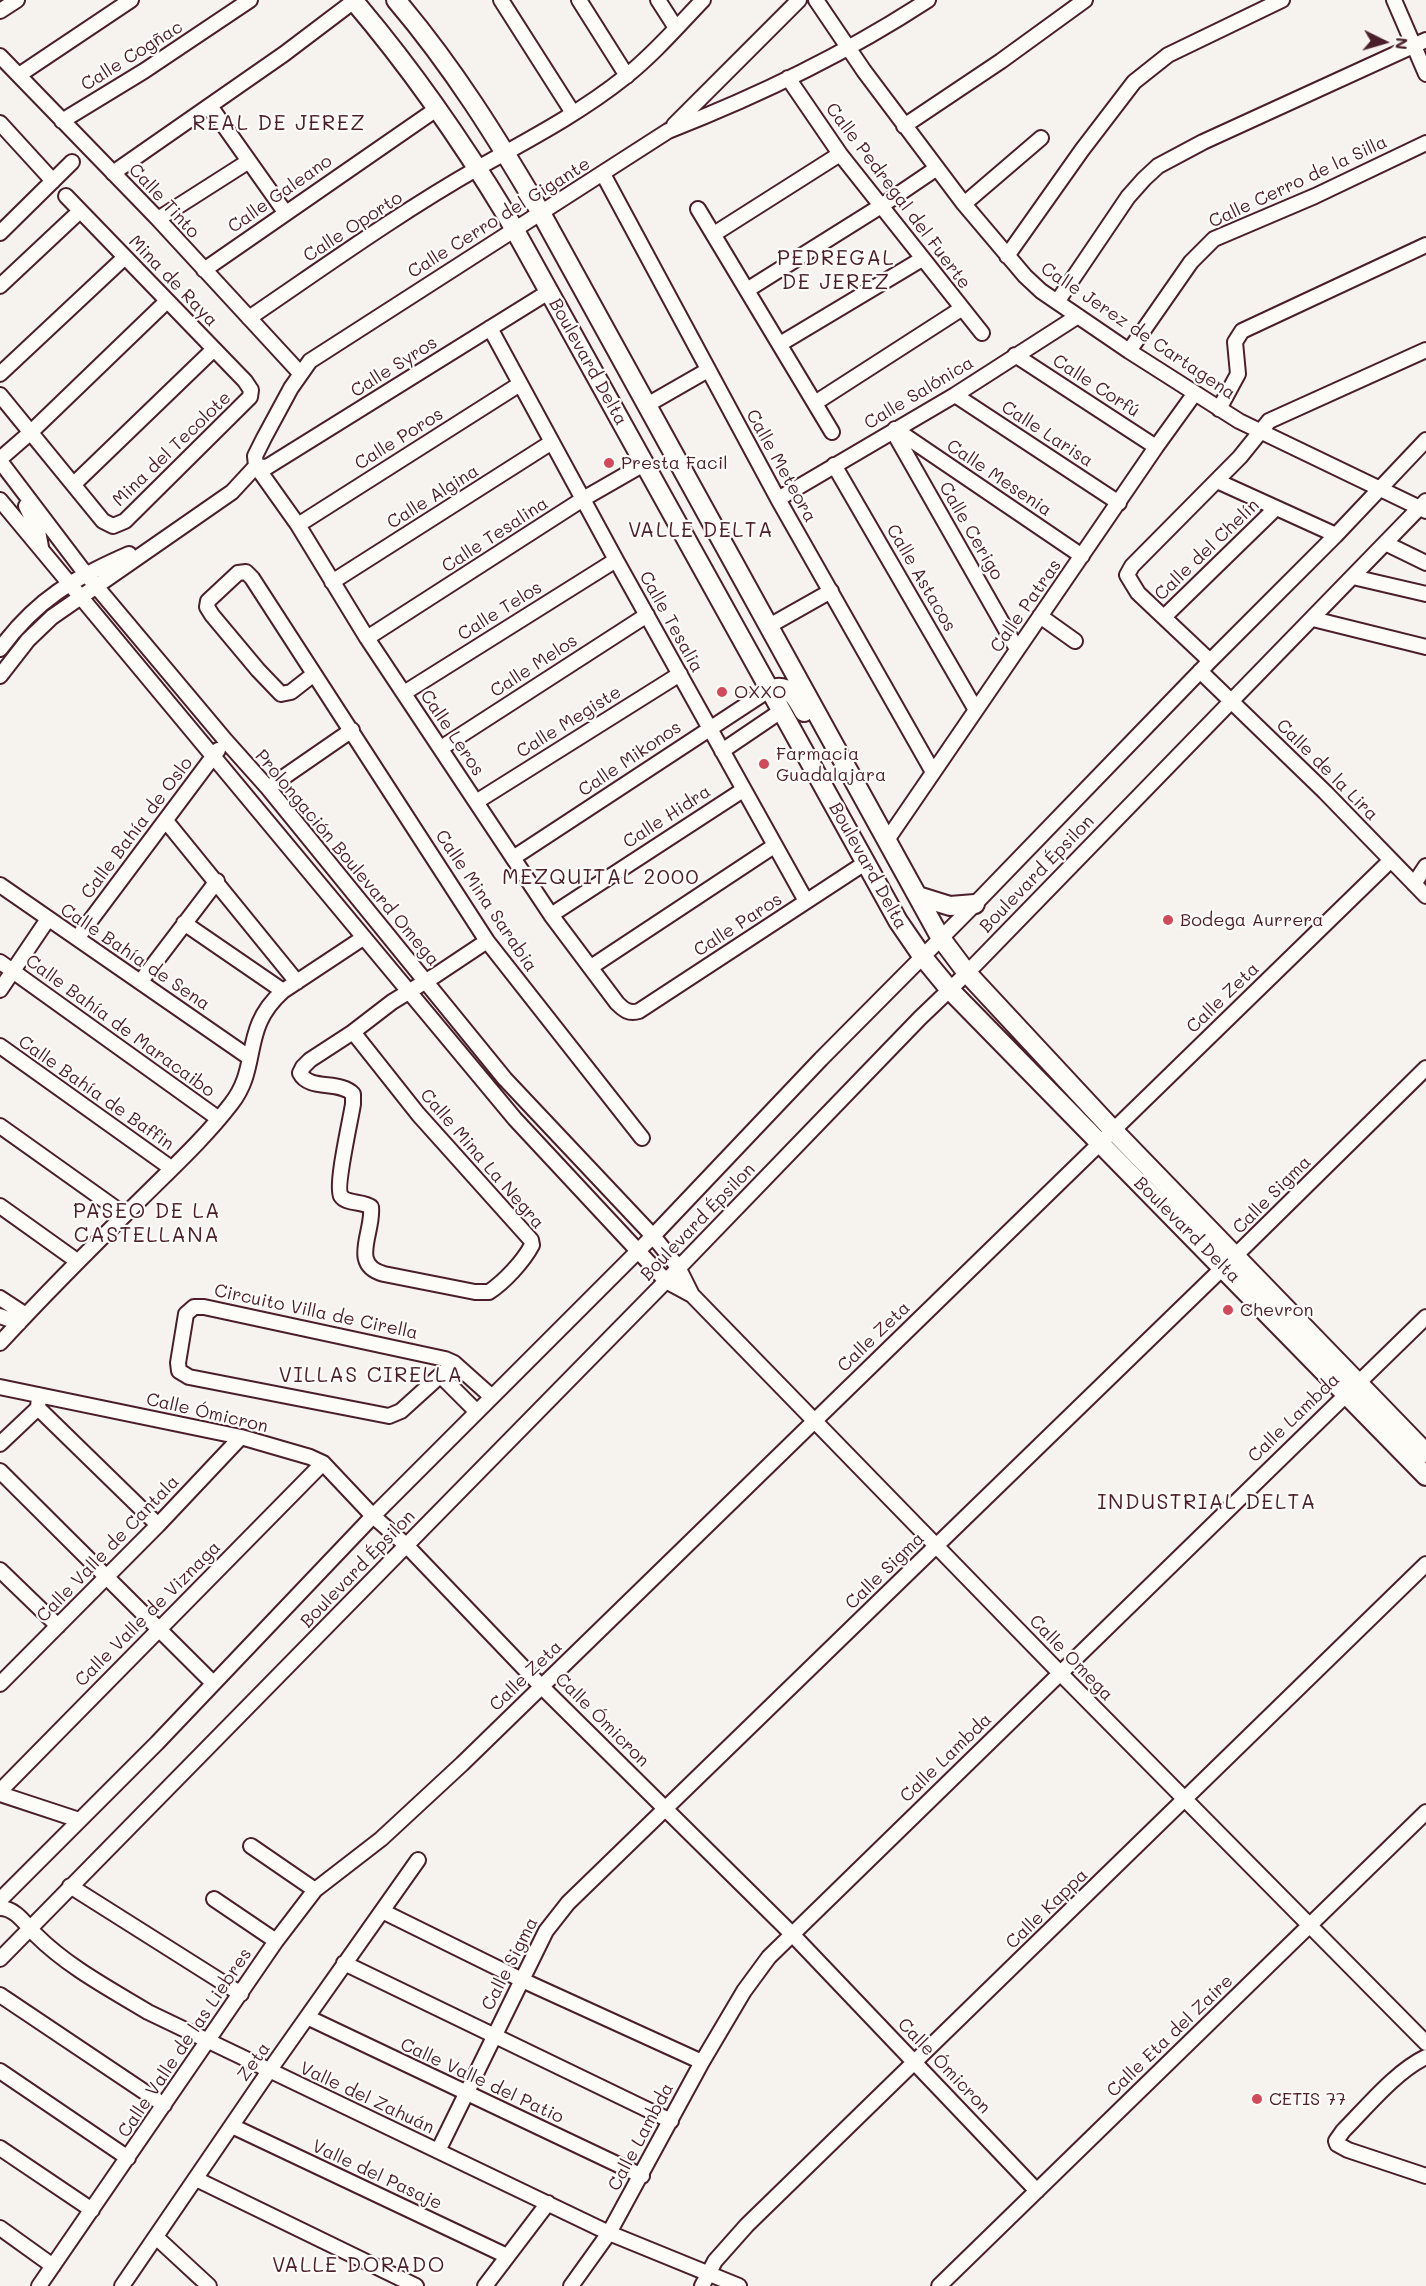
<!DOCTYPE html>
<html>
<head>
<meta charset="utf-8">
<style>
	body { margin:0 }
	#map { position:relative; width:1426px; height:2286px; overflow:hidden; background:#f6f3ef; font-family:Mali,sans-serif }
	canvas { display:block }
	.north { position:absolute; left:1354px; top:12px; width:60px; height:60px; -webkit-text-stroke:4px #fdfcf7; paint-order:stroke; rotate:95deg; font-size:16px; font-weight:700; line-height:24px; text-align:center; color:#4a1f2b }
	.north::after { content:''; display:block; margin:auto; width:21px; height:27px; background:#4a1f2b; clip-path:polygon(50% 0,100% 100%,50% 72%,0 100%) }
</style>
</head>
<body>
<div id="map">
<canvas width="1426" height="2286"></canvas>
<div class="north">N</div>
</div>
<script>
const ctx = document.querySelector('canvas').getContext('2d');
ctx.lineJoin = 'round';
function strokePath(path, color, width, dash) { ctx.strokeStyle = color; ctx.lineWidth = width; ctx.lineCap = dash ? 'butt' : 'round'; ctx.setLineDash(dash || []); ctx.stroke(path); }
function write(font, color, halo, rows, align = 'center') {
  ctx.font = font + ' Mali,sans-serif'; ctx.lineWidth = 4.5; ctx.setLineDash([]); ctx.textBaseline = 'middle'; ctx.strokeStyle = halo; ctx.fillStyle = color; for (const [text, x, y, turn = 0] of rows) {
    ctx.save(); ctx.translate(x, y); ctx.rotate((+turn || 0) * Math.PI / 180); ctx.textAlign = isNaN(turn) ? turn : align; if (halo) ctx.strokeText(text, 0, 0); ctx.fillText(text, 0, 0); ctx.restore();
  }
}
const minor = new Path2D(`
	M501,0l72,113
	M579,0l48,76
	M658,0l18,28
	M816,0l48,71 100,133 61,72 16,15 88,60 110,70 187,90
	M1394,0l32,74
	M0,11l17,-11
	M0,56l158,163 142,154
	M19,75l112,-75
	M788,78l52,76 142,179
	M210,106l75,106
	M62,121l82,-50 106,-71
	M0,123l53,58
	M674,125l125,-125
	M904,126l97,-65 84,-61
	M113,173l171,-119 70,-53
	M603,174l175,325 155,273
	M964,204l77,-66
	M698,209l134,223
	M158,219l91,-58
	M0,233l72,-71
	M714,234l126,-80
	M1007,256l75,-106 52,-68 34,-27 114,-55
	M204,270l234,-162
	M0,286l80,-75
	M747,290l134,-84 56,-38
	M1057,302l71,-105 16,-18 14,-13 45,-24 223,-102
	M249,318c75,-51 150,-105 229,-150 50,-28 102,-55 147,-91 28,-22 53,-51 78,-77
	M490,328l126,232 190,341
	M780,344l142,-85
	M1129,351l62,-89 23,-23 101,-43 111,-53
	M1015,355l141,92
	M0,374l125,-117
	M0,395l103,126 10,5 12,-5 125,-124 1,-7 -6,-9 -179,-185
	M955,395l164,108
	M815,403l146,-94
	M647,405l61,-35
	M1219,409l19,-35 -3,-32 7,-11 184,-86
	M895,429l187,127
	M893,431l124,218
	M0,459l31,-27 136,-131
	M0,461l85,112 141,168 42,47 237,291 148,157 25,31 14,28
	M834,465l142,245
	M256,466l42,59 69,113 184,277 66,88c7,7 12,11 22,8l226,-148
	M256,466l11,1 283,-176
	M1217,481l119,54
	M74,484l140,-135
	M778,499l177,-104 123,-79
	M0,500l515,619 151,162 26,14 367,377 367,371
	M26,506l12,25 3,16
	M298,525l222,-141
	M1385,543l41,20
	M1353,577l73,17
	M332,582l220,-140
	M1040,616l35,25
	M1164,617l112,-109
	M1313,619l113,28
	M769,626l62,-35
	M367,638l216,-139 61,-35
	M0,649c37,-50 74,-71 129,-95
	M1210,661l-72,-68 -11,-18 5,-9 108,-109 29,-36 157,-71
	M1200,671l125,121 101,104
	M314,674l-23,18 -10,2 -23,-24 -46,-55 -5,-8 1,-6 30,-28 8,-1 6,6 235,363 155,197
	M0,676l28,-36 24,-23 180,-125 24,-26 -1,-10 9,-18 27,-50 19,-27 358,-230c90,-35 179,-78 260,-131
	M404,693l212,-133
	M441,748l206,-133
	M722,751l59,-40
	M268,788l84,-58
	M476,802l204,-128
	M166,821l131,161
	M887,840l269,-393 39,-54
	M513,858l256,-168
	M1414,884l12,-18
	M0,885l250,173
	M551,915l192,-125
	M184,923l99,68
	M78,937l140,-187
	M0,962l219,157
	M591,967l183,-121
	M141,981l76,-100
	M0,990l48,-71
	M353,1032l65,82 113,126 1,5c-9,17 -28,37 -43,47h-14l-91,-18c-35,-9 -10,-42 -13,-67 -8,-6 -25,-3 -30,-11 -6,-9 10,-78 12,-92v-10c-13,-14 -44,-3 -53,-21l3,-6 7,-7 43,-28 39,-30 44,-27 51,-34
	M0,1046l171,122
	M0,1126l125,89
	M0,1206l77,55
	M0,1298l26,17
	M0,1316l19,7
	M0,1343c45,-49 92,-96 140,-143 31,-31 64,-61 91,-96 30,-38 9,-75 52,-113l80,-53
	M454,1363l-53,48 -12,5 -200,-39 -10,-6 -1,-8 8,-49 8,-7h10l241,52 9,4 38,34
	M441,1376l36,36
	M0,1387l241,50 69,20 13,6 50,53 33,29 135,141 250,247 246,258
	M39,1395l-1,13 120,117
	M0,1444l38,-36
	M0,1471l213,212
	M0,1570l58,56
	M0,1684l158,-159 83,-88
	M0,1791l323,-328
	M0,1794l79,26
	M251,1846l64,44
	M70,1886l171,108
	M214,1899l62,42
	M0,1900l157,-157 216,-227 280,-280 168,-177 154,-155 235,-243 126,-126 90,-95
	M0,1908c16,0 26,17 36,27 32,32 74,54 112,77l461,221 130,53
	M382,1911l140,69 180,82
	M0,1959l666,-678 254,-263 47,-45 459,-472
	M344,1963l327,158
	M0,1995l164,110
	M307,2017l335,159
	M1426,2057c-30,14 -60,51 -83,74l-7,10 1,3 11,6 78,26
	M0,2071l128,87
	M232,2126l275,130
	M0,2148l92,62
	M438,2151l108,-220 22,-28 667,-647 191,-188
	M196,2179l220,107
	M0,2228l53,38
	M156,2237l53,49
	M39,2286l237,-345 39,-51 66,-51 81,-75 929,-904
	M122,2286l147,-215 149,-211
	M485,2286l63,-83
	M571,2286l38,-53 93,-171 42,-71 25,-34 657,-640
	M702,2286l13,-25 32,-36 679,-661
	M939,2286l487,-474`);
const major = new Path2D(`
	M353,0c58,68 108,140 154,216l391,705 24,35 28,34 476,486
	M396,0c57,67 101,138 145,213l399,724 27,36 146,157 313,323
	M769,690c19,-8 27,7 35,22
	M918,896l32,10 25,-2`);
strokePath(minor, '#4a1f2b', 18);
strokePath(major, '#4a1f2b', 22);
strokePath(minor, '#fdfcf7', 14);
strokePath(major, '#fdfcf7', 18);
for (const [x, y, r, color] of [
	[609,463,6,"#d1495b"],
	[722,692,6,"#d1495b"],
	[764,764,6,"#d1495b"],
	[1168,920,6,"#d1495b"],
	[1228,1310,6,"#d1495b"],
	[1257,2099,6,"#d1495b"]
]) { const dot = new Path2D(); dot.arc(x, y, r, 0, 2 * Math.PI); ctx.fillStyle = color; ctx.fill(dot); strokePath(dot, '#fdfcf7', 2); }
write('18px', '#4a1f2b', '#fdfcf7', [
	["Calle Cogñac",132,56,-32],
	["Calle Cerro de la Silla",1298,182,-25],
	["Calle Galeano",280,194,-35],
	["Calle Pedregal del Fuerte",898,196,53],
	["Calle Tinto",164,201,47],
	["Calle Cerro del Gigante",499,218,-32],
	["Calle Oporto",353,227,-33],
	["Mina de Raya",173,281,46],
	["Calle Jerez de Cartagena",1138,331,34],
	["Boulevard Delta",588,362,61],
	["Calle Syros",394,367,-32],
	["Calle Corfú",1096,386,33],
	["Calle Salónica",919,393,-31],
	["Calle Larisa",1047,434,33],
	["Calle Poros",399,439,-32],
	["Mina del Tecolote",172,449,-44],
	["Calle Meteora",781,466,61],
	["Calle Mesenia",999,478,34],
	["Calle Algina",433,497,-32],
	["Calle Cerigo",971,531,60],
	["Calle Tesalina",495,535,-33],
	["Calle del Chelín",1207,550,-44],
	["Calle Astacos",921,578,60],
	["Calle Patras",1026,606,-55],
	["Calle Telos",500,611,-32],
	["Calle Tesalia",671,622,61],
	["Calle Melos",534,666,-33],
	["Calle Megiste",569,722,-32],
	["Calle Leros",452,733,56],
	["Calle Mikonos",630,759,-34],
	["Calle de la Lira",1327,770,45],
	["Calle Hidra",667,817,-33],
	["Calle Bahía de Oslo",137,828,-53],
	["Prolongación Boulevard Omega",347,858,50],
	["Boulevard Delta",868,866,61],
	["Boulevard Épsilon",1037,874,-46],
	["Calle Mina Sarabia",486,901,56],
	["Calle Paros",738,925,-33],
	["Calle Bahía de Sena",135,957,34],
	["Calle Zeta",1223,998,-44],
	["Calle Bahía de Maracaibo",120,1026,36],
	["Calle Bahía de Baffin",96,1093,35],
	["Calle Mina La Negra",482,1159,49],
	["Calle Sigma",1272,1195,-45],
	["Boulevard Épsilon",698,1222,-46],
	["Boulevard Delta",1187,1230,45],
	["Circuito Villa de Cirella",316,1312,12],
	["Calle Zeta",874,1337,-44],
	["Calle Ómicron",207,1413,13],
	["Calle Lambda",1294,1418,-44],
	["Calle Valle de Cantala",108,1549,-46],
	["Boulevard Épsilon",358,1569,-46],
	["Calle Sigma",885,1571,-44],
	["Calle Valle de Viznaga",148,1614,-45],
	["Calle Omega",1071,1658,46],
	["Calle Zeta",526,1676,-44],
	["Calle Ómicron",602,1720,45],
	["Calle Lambda",946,1758,-44],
	["Calle Kappa",1047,1909,-44],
	["Calle Sigma",510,1964,-63],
	["Calle Eta del Zaire",1170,2036,-44],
	["Calle Valle de las Liebres",185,2043,-56],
	["Zeta",254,2062,-55],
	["Calle Ómicron",944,2066,46],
	["Calle Valle del Patio",482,2081,25],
	["Valle del Zahuán",367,2098,25],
	["Calle Lambda",641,2137,-62],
	["Valle del Pasaje",377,2175,25]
]);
write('18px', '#4a1f2b', '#fdfcf7', [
	["Presta Facil",621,463],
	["OXXO",734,692],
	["Farmacia",776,754],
	["Guadalajara",776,775],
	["Bodega Aurrera",1180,920],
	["Chevron",1240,1310],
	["CETIS 77",1269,2099]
], 'left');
ctx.letterSpacing = '1.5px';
write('21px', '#4a1f2b', '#fdfcf7', [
	["REAL DE JEREZ",279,124],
	["PEDREGAL",836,259],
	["DE JEREZ",836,283],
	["VALLE DELTA",701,531],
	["MEZQUITAL 2000",601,878],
	["PASEO DE LA",147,1212],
	["CASTELLANA",147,1236],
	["VILLAS CIRELLA",371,1376],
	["INDUSTRIAL DELTA",1207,1503],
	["VALLE DORADO",359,2266]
]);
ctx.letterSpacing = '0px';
</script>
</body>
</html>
